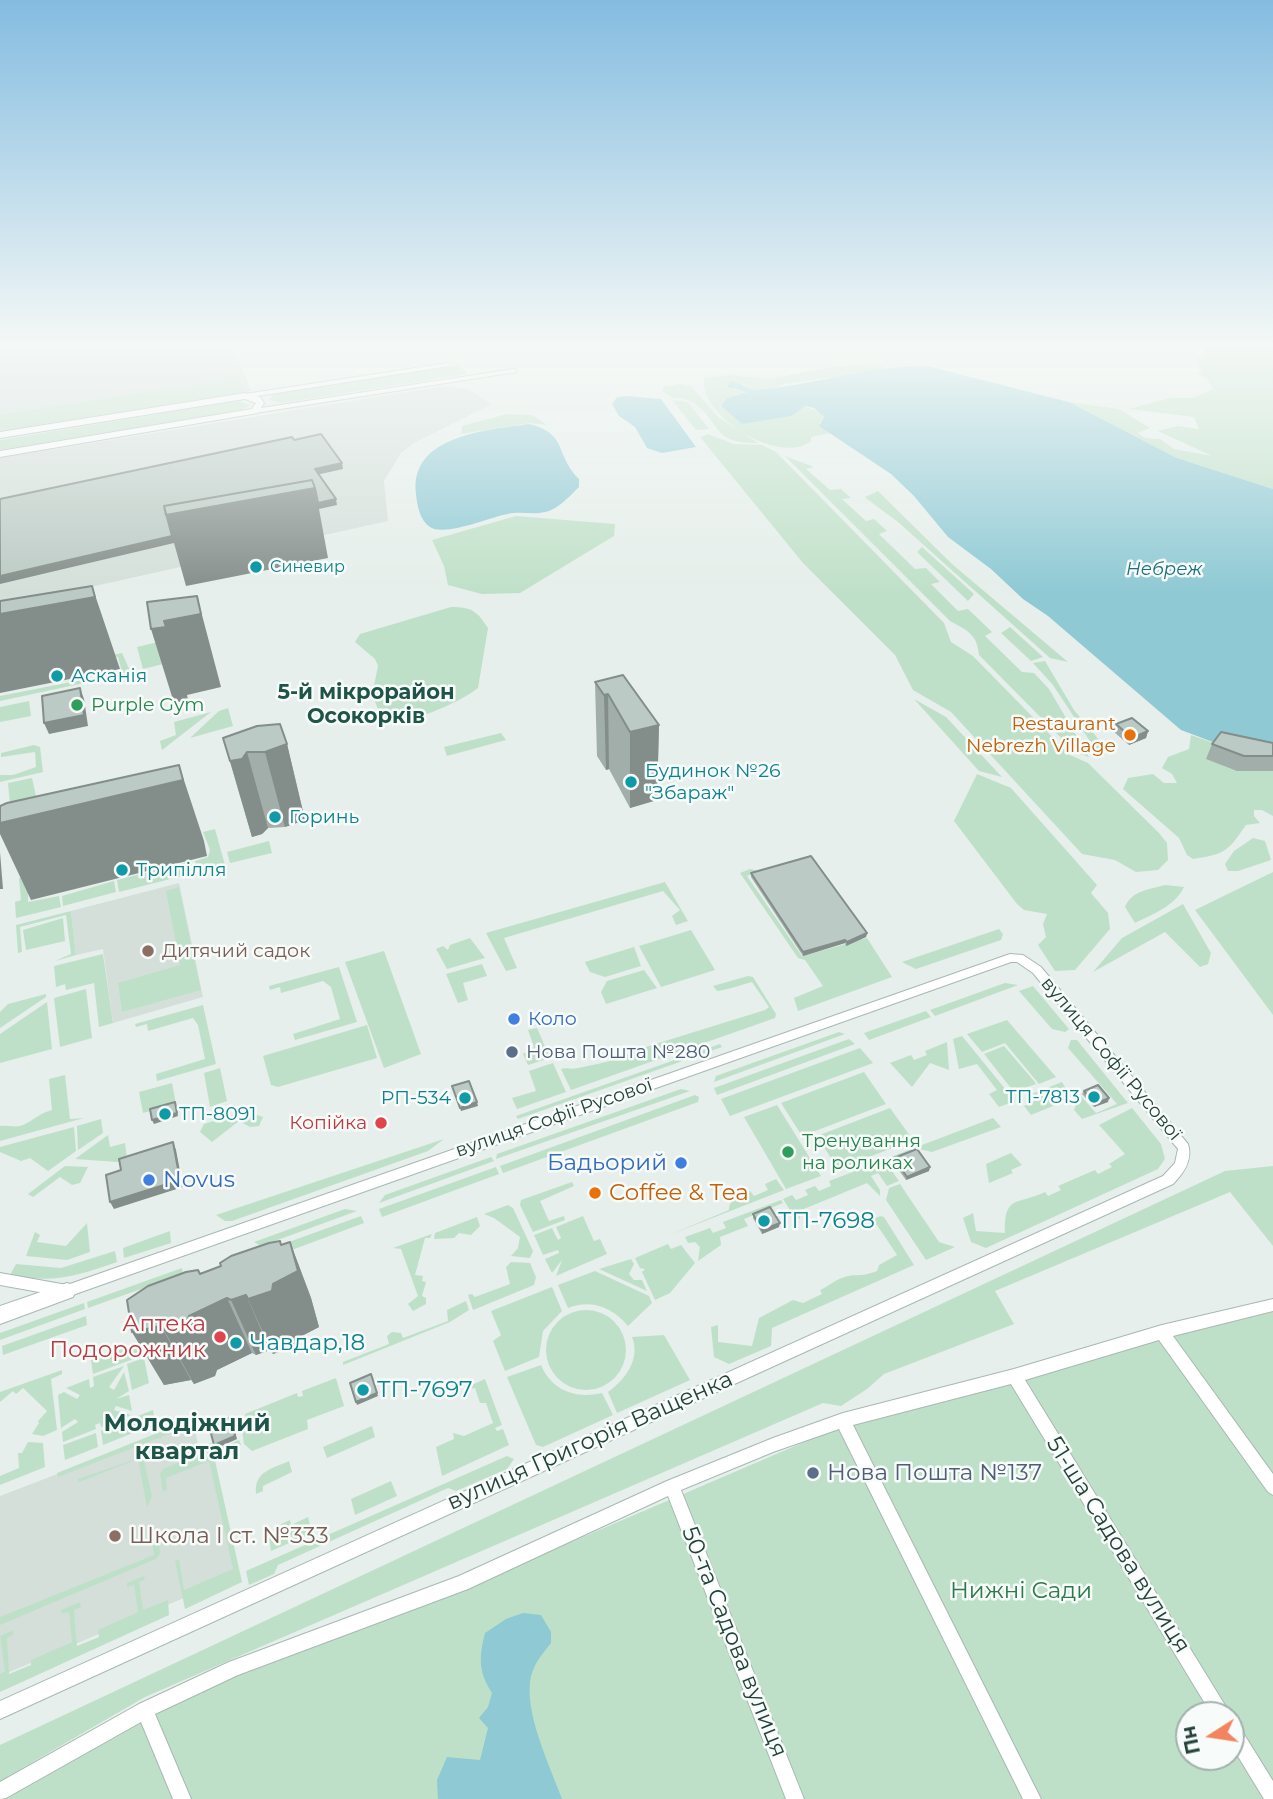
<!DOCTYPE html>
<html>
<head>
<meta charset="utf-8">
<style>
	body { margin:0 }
	#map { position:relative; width:1273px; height:1799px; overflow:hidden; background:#e6efeb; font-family:Montserrat,sans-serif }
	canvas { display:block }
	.north { position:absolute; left:1175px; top:1701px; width:70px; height:70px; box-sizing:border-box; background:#f7fbf9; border:2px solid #a3b1ad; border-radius:50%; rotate:258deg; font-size:19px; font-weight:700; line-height:28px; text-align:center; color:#24423a }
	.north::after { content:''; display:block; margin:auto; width:24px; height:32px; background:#f4845f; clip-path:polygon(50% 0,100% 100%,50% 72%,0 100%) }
</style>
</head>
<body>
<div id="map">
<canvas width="1273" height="1799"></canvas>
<div class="north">Пн</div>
</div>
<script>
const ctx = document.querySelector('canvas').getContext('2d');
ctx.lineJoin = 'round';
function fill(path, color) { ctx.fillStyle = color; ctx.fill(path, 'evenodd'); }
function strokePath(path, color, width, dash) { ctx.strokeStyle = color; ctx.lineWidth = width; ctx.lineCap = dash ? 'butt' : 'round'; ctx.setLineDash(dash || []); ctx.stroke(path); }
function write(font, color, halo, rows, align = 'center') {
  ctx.font = font + ' Montserrat,sans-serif'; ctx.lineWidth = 5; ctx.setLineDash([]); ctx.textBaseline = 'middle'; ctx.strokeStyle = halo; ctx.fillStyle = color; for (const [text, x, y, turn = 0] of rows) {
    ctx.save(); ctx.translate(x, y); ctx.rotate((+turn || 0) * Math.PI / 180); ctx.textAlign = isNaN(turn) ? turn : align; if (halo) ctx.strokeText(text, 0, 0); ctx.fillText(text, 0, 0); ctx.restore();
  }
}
fill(new Path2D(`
	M0,342h231l20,49 -251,40z
	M444,386l24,3 24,15 -78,39 -13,10 -17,28 4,40 -388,86v-149z
	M179,883l24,114 -90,26 -10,-74 -27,6 -5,-44z
	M185,1425l10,4 6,34 11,-4 26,116 -238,101v-180z`), '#d4dfda');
fill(new Path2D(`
	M1190,342h83v147l-96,-31 -108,-56 50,7 31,19 -12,5 7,5 15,1 14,10 38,7 -54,-25 20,-5 21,3 -5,-12 -65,-8 40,-11h24l20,-9 -6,-10 -9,-5 4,-5 -5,-5v-6l8,-1v-10z
	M879,363l6,7 -101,14 -10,5 -23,1 -20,-9 3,9 14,1 -21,7v13l15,13 50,-8 13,-10 14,6 5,6 -5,5 12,10 -20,4v4c-31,25 -112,-24 -107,-63l25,-3 41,4 61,-12z
	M460,365l7,9 -184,29 -14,-3 5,-6z
	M238,378l8,14 -235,37 -11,-2v-12z
	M680,384l11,2 27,31 40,26c-48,1 -36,-22 -66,-41 -11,-7 -17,1 -29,-11v-4z
	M672,400l16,2 21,27 -13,1z
	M238,401l12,4 -8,5 -242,40v-10z
	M507,414l25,1 15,10 -17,-2 -69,11 1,-8z
	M708,434l26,10 28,1 14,7 168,171 7,19 22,14 97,99 18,8 71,70 8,10 1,17 -10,10 -22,2 -21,-12 -33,-6 -131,-142 -38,-22 -18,-35 -92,-92 -103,-126z
	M785,456l29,11 -8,2 24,21 11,-1 10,9 -9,1 24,22 8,-2 13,12 -8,3 36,35 11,-1 14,14 -9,2 27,27 10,-2 24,23 -7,4 37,36 12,1 15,16 40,68 -14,-5 -96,-97c-2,-21 -11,-24 -29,-34z
	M878,491l74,73 116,98 -18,-4 -152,-136 -31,-23 -2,-2z
	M516,516l99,8 -1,12 -94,57 -38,1 -34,-9 -4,-19 -12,-26z
	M922,547l52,47 -6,7 -51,-49z
	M451,607c21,0 26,4 37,21l-10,60c-19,15 -73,39 -95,32l-11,-25 6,-29 -3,-7 -20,-17 5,-8z
	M1010,627l33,30 -12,4 -30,-28z
	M158,642l5,22 -20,5 -6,-22z
	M122,653l9,20 -131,28v-5l122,-24 -4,-15 -20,1z
	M1045,661l29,49 26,31 -1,14 -46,-70 -20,-22z
	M914,699l32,18 56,60 -23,-6z
	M29,701l2,15 -31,6v-15z
	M228,708l5,18 -43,12 29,-27z
	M211,712l-49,38 -2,-9 16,-6 -2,-13z
	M501,733l5,7 -59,16 -3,-9z
	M1191,735l43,15 39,2v64l-11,-6h-8v6l6,7 -14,2c-18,26 -20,29 -53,34l-6,-4 -8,-17 -56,-49 5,-11 25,-4 11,9h13l-5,-9 -10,-6 6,-11 21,-8z
	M34,745l6,2 3,25 -43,10v-7h13l23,-8 -1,-15 -34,5v-4z
	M977,774l34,14 86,97 -6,8 17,20 2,16 -35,41 -20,1 -17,-26 8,-8 -3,-13 4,-10 -23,-4 -7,-6 -63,-83z
	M32,778l4,18 13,-2v2l-39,9 -2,-22z
	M215,829l10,36 -27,7 -3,-11 13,-4 2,-7 -7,-18z
	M1253,838l12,3 6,19 -33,11h-10l-3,-7 9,-13z
	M269,841l3,12 -42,10 -3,-11z
	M191,861l3,12 -75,19 -2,-12z
	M750,869l10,2 -13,5 55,80 65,-18 25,39 -94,34 -4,-13 29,-12 -18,-26 -7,-2 -58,-85z
	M1273,872v143l-78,-105z
	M28,876v26l31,-6 2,11 -45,11 -1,-16 6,-2 -2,-22z
	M114,881l2,11 -53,14 -1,-10z
	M665,882l23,39 -12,4 -4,-9 8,-6 -17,-19 -159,47 13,30 -11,3 -20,-38z
	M1165,885l19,2c-9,19 -31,27 -49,36l-10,-16c6,-16 25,-18 40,-22z
	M179,887l22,103 -79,22 -4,-29 62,-18 -14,-74z
	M1183,904l28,49 -3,11 -8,3 -35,-35 -72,40 29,-34z
	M71,911l5,44 -21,6 16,-7 -5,-39 -46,12 2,25 -4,1 -2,-28z
	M63,918l2,23 -39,9 -3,-20z
	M999,929l4,5 -2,6 -85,29 -14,-7z
	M691,930l24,40 -54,17 -22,-41z
	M470,938l15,20 -38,11 -11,-20 7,-3 5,4 2,-5z
	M634,947l7,19 -36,11 -15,-5 -5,-10z
	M384,951l37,103 -37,14 -39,-106z
	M103,954l10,69 -14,4 -5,-44 -28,7 -1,-6 -9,3 -2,-21z
	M482,964l5,12 -24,7 5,17 -10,3 -12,-29z
	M339,967l18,55 -62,18 -2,-6 47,-15 -9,-32 -8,-6 -42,12 -1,-6 -10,3 -1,-4z
	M644,970l13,18 -51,16 -5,-12 6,-11z
	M748,976l5,1 23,37 -1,4 -204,72 -10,-21c7,-2 10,1 17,-1 15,-3 43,-8 55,-17l132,-41 4,-3 -17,-25c-12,3 -24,8 -35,9l-4,-5z
	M1005,983l13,2 -83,31 -5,-6z
	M1033,986l36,43 -4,3 -13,-3 -33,-38z
	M86,989l6,49 -32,9 -6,-49z
	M46,994v3l-46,31v-16l8,-8z
	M47,1002l5,47 -52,14v-29z
	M203,1005l13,59 -59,17 -1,-7 49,-15 -7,-34 -5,-7 -45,13 -1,-7 -11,3 -1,-3z
	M926,1011l5,6 -62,23 -5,-7z
	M1007,1020l49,57 -17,7 -34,-41 -23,9 -15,-18z
	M367,1025l10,33 -99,29 -7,-2 -8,-29z
	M537,1028l13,30 -22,7 -5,-11 11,-7 -6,-17z
	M839,1032l6,2 -131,48 2,-6z
	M962,1036l53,65 -16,6 -10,-13 8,-4 -20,-26 -18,5 -6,-30z
	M849,1039l6,5 -138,51 -3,-7z
	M1071,1040h6l51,63 -46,16 -8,-9 6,-15 16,18 21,-9 -49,-56z
	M947,1042l2,28 -19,-7 -18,24 -22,-24 21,-8 3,5 13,-5 -2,-4z
	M720,1044l2,3 -204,72 -2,-3z
	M1004,1046l30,35 2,3 -22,8 -30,-38z
	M860,1048l13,15 -143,53 -9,-17z
	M553,1063l13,29 -49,17 -5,-11 24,-7 -7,-20z
	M220,1068l7,33 -17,6 -6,-34z
	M864,1072l22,32 -84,32 -21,-33z
	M65,1075l5,44 14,-1 -84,23v-15c9,-1 18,3 27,-3 9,-5 14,-10 25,-13l-3,-31z
	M1062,1082l6,10 -3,9 -34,14 -7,-9 10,-4 -5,-7z
	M172,1083l4,21 -33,9 -4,-21z
	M681,1089l9,2 -194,68 1,-5z
	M695,1095l4,2 -1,5 -195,71 -3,-7z
	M777,1105l44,71 -35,13 -42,-72z
	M890,1108l23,32 -75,29 -21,-33z
	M1132,1108l29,36 4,15 -7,10 -172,79 -15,-6 -8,-24 10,-5 3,18 29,2c-1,-39 13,-28 40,-41l3,4 13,-6 -3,-4 37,-16 3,4 14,-7 -3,-3 16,-10 -26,-29z
	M246,1111l17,6 -4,9 -9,1 -11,-6 -27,21 -12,-10 4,-8z
	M993,1118l8,9 -69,25 -13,-3 -29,11 -2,-2z
	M101,1119l2,14 -25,17 -1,-24z
	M74,1127l2,24 -28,20 -18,-13 -9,3 -21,-9v-5z
	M108,1135l2,12 15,-4 2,15 -10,4 -42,-3z
	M444,1139l-16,12 -196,70h-7l-9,-6z
	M1011,1153l11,12 -11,5 2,3 -24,10 -3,-19z
	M491,1157l3,4 -115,42 6,-8z
	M887,1159l-1,4 13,18 -12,5 -9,-13 -7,3 9,14v6l-13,-13 -68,28 1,8 -5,-1 -12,-19 9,-4 4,5 12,-5 -3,-5 10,-4 4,5 12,-5 -2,-5z
	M65,1166l23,1 -8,16 -8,2 -12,-8 -27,20 -5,-3z
	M1273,1166v80l-43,-54 -235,99 19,33 -130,50 -17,15 -26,17 -18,-3 -678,294 -145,84v-36l1225,-574z
	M496,1167l3,7 -117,43 -3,-8z
	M776,1179l8,11 -115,45 60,-25c0,-12 11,-15 21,-19l4,5 14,-6 -3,-6z
	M572,1182l2,4 -34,15 9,20 15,-5 1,4 -32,12 -13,-27 1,-5z
	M900,1184l39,58 16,5 -29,13 -40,-60 3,-12z
	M781,1200l2,3 -39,16 4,7 -28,11 1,8 -23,16 2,-14 -5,-5 -7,1 -3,-6 25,-9 3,5 13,-5 -3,-6z
	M508,1205l5,3 20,43 -3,7 -19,-2 7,-8 2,-11 -26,-19 -10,-4z
	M345,1209l12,2 -96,35 -7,-4z
	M361,1216l3,7 -83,31 -9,-6z
	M583,1216l11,25 6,-2 7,15 -51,22 6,-16 -10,13 -7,-14 14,-6 -1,-3 -15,5 -9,-20 18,-7 6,12 3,-2 -5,-11z
	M880,1216l4,1 30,48 -142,63 -1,18 -42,18 -15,-7 -3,-30 7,-2v17l34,4 7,-28 34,-18 10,3 19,-9 -2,-4c9,-4 14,-10 25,-13 11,-4 15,1 32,-6l2,-6 18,-10 -20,-30 -4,1 -3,-5z
	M477,1217l3,9 -9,9 -12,-2 -5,5 -20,1 1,-6z
	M87,1223l3,29 -23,8 -41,-4 9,-24 5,3 -3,7 29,4z
	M170,1231l1,12 -47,15 -1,-10z
	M432,1234l-2,4h-5l-10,37 8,1 -1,5 4,1 -4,14 4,2v6l-13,7 -5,-7 10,-8 -17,-47 -8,-1z
	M668,1244l3,5 10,-4 14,18 -25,30 -15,7 -13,-28 3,-3 -5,-1 -5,-10z
	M115,1251l2,11c-40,14 -64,22 -107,13l6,-11 45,4z
	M631,1259l3,5 -5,10 5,6h8l5,11 -48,-22z
	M511,1262l19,1 6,14 -2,8 -61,25 -5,-15 4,-1 3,3 35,-13 -4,-17z
	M182,1268l1,6 -95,34 -1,-6z
	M595,1271l54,25 3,7 -24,23c-16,-19 -37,-27 -60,-18l-10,-23z
	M552,1287l10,24 -19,20 -4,26 -34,14 -12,-30 8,-6 -10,-24z
	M466,1301l3,9 -19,12 -107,43v-3l46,-18 -2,-8 5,-4 9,1 2,5 45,-17 -1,-11z
	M84,1303l1,6 -85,31v-7z
	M1273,1307v492h-1270l150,-86 82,-37 229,-88 380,-163zM1189,1715h42v42h-42z
	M546 1350a40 40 0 1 1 80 0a40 40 0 1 1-80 0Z
	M86,1316l1,9 -84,30 -1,-9z
	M664,1335l26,45 -73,33 -9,-21c17,-12 33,-33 24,-55z
	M142,1342l2,13 -51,19 -2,-14z
	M144,1358l5,25 -17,7 -5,-26z
	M541,1365c11,26 35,34 61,28l11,22 -70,32 -7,-2 -29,-68z
	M124,1366l-15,21 5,3 10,-18 5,19 -13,8 13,-4 3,16 -16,-5 -2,4 17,5 -30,12 -1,-4 -5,2 1,4 -33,13 -1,-10 16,-10 -3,-3 -14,9 -3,-33 6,-3 13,7 3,-4 -14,-7 23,-9 1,9 4,-2 -1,-9z
	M62,1370v4l-11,5 6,51 -14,6 -11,-2 7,-11 -1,-2 9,-10 -24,-23 -7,6 -3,-3 -13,11v-10z
	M336,1378l8,28 -37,14 1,9 -56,22 -8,-7 -2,-14 6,-3 -3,-13 52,-21 1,4 5,-1 -1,-5z
	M485,1379l17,46 -7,3 2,3 6,-2 6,16 -67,31 -6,-29 18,-8 -1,-6 11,3 29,-13 -7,-20h-6l-5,-15 -5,1 -1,-3z
	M153,1410l2,14 -52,21 -2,-14z
	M185,1422l-3,7 -124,48 -1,-4z
	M372,1426l3,11 -48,21 -4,-11z
	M96,1433l2,14 -33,13 -2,-15z
	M239,1440l2,5 -27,11 28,126 -57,27 -10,-48 4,-2 5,31 49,-21 -24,-108 -43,17 1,11 -4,3 -3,-18 3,-5 38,-16 -1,-6 11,-4 2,8z
	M28,1442l15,1 2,24 -45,18v-9l19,-8 -1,-15h4z
	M507,1456l7,3 -7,10 -51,22 -8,-3 -170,77 -4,9 -25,11 -3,-14z
	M139,1458l5,3 8,35 -5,12 -9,-49 -59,23 -1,-3z
	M289,1461l3,11 -29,14v5l-7,3c-2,-23 16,-25 33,-33z
	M391,1481l6,15 -42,19 -4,-16z
	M308,1517l4,16 -41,18 -2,-15 13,-7 -1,-5 9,-4 1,5z
	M151,1535l8,4 1,15 -4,5 -156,66v-8l154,-62z
	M144,1576l1,3 -6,3 4,28 25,-10 1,15 -169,77v-18l5,-3 -5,-35 13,-6v5l-6,3 2,36 22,-9v-5l41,-18 -3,-30 -7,2 -1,-4 19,-8 1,5 -7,3 3,36 22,-9 -1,-7 40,-18 -4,-27 -7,2v-4z`), '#bfe0c8');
fill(new Path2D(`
	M927,366l142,36 108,56 96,31v263l-39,-2 -53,-20 -133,-114 -25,-17 -32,-30 -43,-32 -34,-41 -23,-22 -72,-48 5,-9 -10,-9 -9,-2 -13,10 -50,8 -21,-18 6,-8 20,-6 -20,-5 4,-6c9,1 15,9 25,9 53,-4 113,-25 171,-24z
	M626,396l35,3 35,48 -34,6 -15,-5 -12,-21 -16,-11 -7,-12 5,-7z
	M529,424c39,9 26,31 50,55v8c-9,9 -22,23 -34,25 -12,3 -25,-1 -37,2 -18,3 -63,23 -78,13 -10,-6 -13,-22 -14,-33 -7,-59 72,-64 113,-70z
	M523,1613l18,2 10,17v11c-8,10 -16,19 -20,33 -8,35 19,90 31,123h-124l-1,-19 10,-23 33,3 8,-32 -9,-10 9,-11 4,-14c-14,-22 -13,-36 -7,-60l21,-14z`), '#8ec9d4');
const minor = new Path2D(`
	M448,363l3,2 -1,1 -205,32 -3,-2 3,-2z
	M514,369l2,1v2l-261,41 -3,-2 3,-2z
	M1010,954l13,1 18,12 147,177c5,16 -4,29 -15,40l-1173,535v-18l1163,-525 12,-13 3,-14 -145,-176 -16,-11h-6l-944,335 -67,-12v-12l67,12z
	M1273,1299v12l-100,25 100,138v21l-5,-3 -109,-152 -134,40 206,335h-19l-201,-331 -158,41 188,374h-18l-184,-370 -66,23 -92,38 123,309h-18l-118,-303 -200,93 -230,86 -83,39 36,85h-18l-32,-77 -135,76 -6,1v-17l139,-78 90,-42 230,-86 208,-95 106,-43 70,-25 171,-44 148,-44z
	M1231,1720l6,3 36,58v18h-9l-33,-54z`);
const tertiary = new Path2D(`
	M245,393l15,4 4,6 -6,10 -258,44v-6l252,-42 4,-6 -11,-4 -245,39v-6z
	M67,1283l6,2 3,6 -3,6 -73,27v-18z`);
strokePath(minor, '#a8b8b2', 2);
strokePath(tertiary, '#a8b8b2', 2);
fill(minor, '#fff');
fill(tertiary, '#fff');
fill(new Path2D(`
	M595,682l64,43 -2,75 -27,8 -21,-39 -3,1 -9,-14z
	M1116,724l32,7 -2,7 -17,7 -15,-13z
	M223,738l64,6 18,76 -20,7 -17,1 -6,6 -10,3z
	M1273,743v28h-36l-31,-12 6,-15z
	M751,873l116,60 -1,4 -20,9 -1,-3 -42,13 -52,-79z
	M1084,1091l24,11 -14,5 -12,-13z
	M894,1158l35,13 -23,9 -13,-18z
	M753,1214l26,13 -17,7 -9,-16z
	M290,1242l21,56 8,29 -23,12 -1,7 -22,8 -3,-4 -14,5 -4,-2 -35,17 -2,6 -21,8 -3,-4 -27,5 -32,-53 68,-59z`), '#a1aea9');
fill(new Path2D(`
	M342,463l1,6 -27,6 -1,-6z
	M315,488l21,11 1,6 -18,4 9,49 -142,28 -12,-43 -174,41v-8l166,-61z
	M92,586l28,83 -120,24v-79z
	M197,596l24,91 -34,8 1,5 -14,3 -23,-74 13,-8z
	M80,688l4,11 4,27 -39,8 -5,-11z
	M608,694l1,75 -3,1 -2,-75z
	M659,725l-2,75 -27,8v-76z
	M1148,731l-2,7 -17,7 3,-7z
	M287,744l18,76 -20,7 -20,-75z
	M247,752l21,76 -6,6 -10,3 -22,-76z
	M179,765l25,76 3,15 -176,44 -31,-66v-11z
	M0,852l3,37h-3z
	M867,933l-1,4 -20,9 1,-4z
	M845,940v3l-42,13v-4z
	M1109,1098l-1,4 -14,5 1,-3z
	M175,1102l3,14 -24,8 -2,-4z
	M477,1102l1,4 -17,5 -1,-3z
	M173,1142l3,8 7,37 -69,22 -4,-7z
	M930,1167l-1,4 -23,9 1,-3z
	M780,1223l-1,4 -17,7v-4z
	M290,1242l21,56 8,29 -23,12 -1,7 -22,8 -25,-55 25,-15 20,-10z
	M246,1295l24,55 -14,5 -25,-55z
	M227,1298l25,55 -35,17 -2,6 -21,8 -30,-54 25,-14z
	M161,1326l30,54 -27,5 -32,-53z
	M377,1393l1,3 -21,9 -1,-3z
	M231,1417l6,22 -22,10 -1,-4z`), '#838d89');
const building = new Path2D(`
	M321,434l21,29 -27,6 21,30 -18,4 -3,-15 -3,-8 -148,26 8,30 -172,40v-77l292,-62 2,3z
	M312,480l3,8 -149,27 -2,-9z
	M92,586l3,11 -95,17v-13z
	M197,596l4,18 -37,7 2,6 -15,2 -4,-27z
	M623,675l36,50 -29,7 -22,-38 -4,1 -9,-13z
	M80,688l4,27 -40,8 -2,-27z
	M1132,718l16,13 -16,7 -16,-14z
	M280,724l7,20 -22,8h-18l-5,7 -12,2 -7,-23 34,-12z
	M1221,732l52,11v13h-29l-32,-12z
	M179,765l4,15 -183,43v-17l7,-3z
	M811,856l56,77 -20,9 -2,-2 -42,12 -52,-79z
	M469,1081l8,21 -17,6 -8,-22z
	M1098,1085l11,13 -14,6 -11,-13z
	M175,1102l2,11 -25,7 -2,-11z
	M173,1142l7,38 -70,22 -4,-27 15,-5 -2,-11z
	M917,1149l13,18 -23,10 -13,-19z
	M770,1207l10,16 -18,7 -9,-16z
	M280,1241l1,4 9,-3 8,29 -25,13 -1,7 -24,8 -2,-4 -15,5 -4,-2 -38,18 -2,5 -23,9 -3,-4 -29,6 -5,-32 21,-14 38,-14 12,-2 2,4 21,-8 -1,-3 11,-7 38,-13z
	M371,1374l6,19 -21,9 -6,-19z
	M231,1417l4,19 -21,9 -5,-19z`);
fill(building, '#bbcac4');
strokePath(building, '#838d89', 2);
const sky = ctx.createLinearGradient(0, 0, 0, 594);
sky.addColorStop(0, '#84bce0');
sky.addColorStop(0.58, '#f4f8f6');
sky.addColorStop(1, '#f4f8f600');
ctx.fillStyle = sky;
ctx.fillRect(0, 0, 1273, 594);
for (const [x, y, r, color] of [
	[256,567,7,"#0f9aa8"],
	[57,676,7,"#0f9aa8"],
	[77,705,7,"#2e9e5b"],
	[1130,735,7,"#e8710a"],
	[631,782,7,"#0f9aa8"],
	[275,817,7,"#0f9aa8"],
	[122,870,7,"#0f9aa8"],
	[148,951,7,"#8d6e63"],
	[514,1019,7,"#3f7fe0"],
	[512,1052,7,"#5c6f8a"],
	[1094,1097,7,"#0f9aa8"],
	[465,1098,7,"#0f9aa8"],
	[165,1114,7,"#0f9aa8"],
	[381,1123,7,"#e0444e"],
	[788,1152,7,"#2e9e5b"],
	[681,1163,7,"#3f7fe0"],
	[149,1180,7,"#3f7fe0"],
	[595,1193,7,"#e8710a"],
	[764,1221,7,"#0f9aa8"],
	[220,1337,7,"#e0444e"],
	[236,1343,7,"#0f9aa8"],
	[363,1390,7,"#0f9aa8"],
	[813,1473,7,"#5c6f8a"],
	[115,1536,7,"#8d6e63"]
]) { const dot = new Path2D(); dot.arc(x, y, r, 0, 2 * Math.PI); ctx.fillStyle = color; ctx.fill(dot); strokePath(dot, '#f7fbf9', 2.5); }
write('16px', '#0d838f', '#f7fbf9', [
	["Синевир",270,567]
], 'left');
write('italic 18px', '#1c6f80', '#f7fbf9', [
	["Небреж",1164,570]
]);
write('19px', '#0d838f', '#f7fbf9', [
	["Асканія",71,676],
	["Будинок №26",645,771],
	["\"Збараж\"",645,793],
	["Горинь",289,817],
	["Трипілля",136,870],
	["ТП-7813",1080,1097,"right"],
	["РП-534",451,1098,"right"],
	["ТП-8091",179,1114]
], 'left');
write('19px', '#27864d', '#f7fbf9', [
	["Purple Gym",91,705],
	["Тренування",802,1141],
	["на роликах",802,1163]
], 'left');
write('19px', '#c56008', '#f7fbf9', [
	["Restaurant",1116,724],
	["Nebrezh Village",1116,746]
], 'right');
write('19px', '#785e54', '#f7fbf9', [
	["Дитячий садок",162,951]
], 'left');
write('19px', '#366cbe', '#f7fbf9', [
	["Коло",528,1019]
], 'left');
write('19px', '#4e5e75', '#f7fbf9', [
	["Нова Пошта №280",526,1052]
], 'left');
write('19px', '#24423a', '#f7fbf9', [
	["вулиця Софії Русової",1111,1059,50],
	["вулиця Софії Русової",554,1118,-19]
]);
write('19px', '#be3a42', '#f7fbf9', [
	["Копійка",367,1123]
], 'right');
write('bold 21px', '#1f5548', '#f7fbf9', [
	["5-й мікрорайон",366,693],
	["Осокорків",366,717]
]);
write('23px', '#366cbe', '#f7fbf9', [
	["Бадьорий",667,1163],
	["Novus",163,1180,"left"]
], 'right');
write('23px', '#c56008', '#f7fbf9', [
	["Coffee & Tea",609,1193]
], 'left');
write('23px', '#0d838f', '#f7fbf9', [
	["ТП-7698",778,1221],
	["Чавдар,18",250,1343],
	["ТП-7697",377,1390]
], 'left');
write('23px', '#be3a42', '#f7fbf9', [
	["Аптека",206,1324],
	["Подорожник",206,1350]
], 'right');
write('23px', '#24423a', '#f7fbf9', [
	["вулиця Григорія Ващенка",590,1441,-24],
	["51-ша Садова вулиця",1118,1545,58],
	["50-та Садова вулиця",734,1642,68]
]);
write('23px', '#4e5e75', '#f7fbf9', [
	["Нова Пошта №137",827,1473]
], 'left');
write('23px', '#785e54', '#f7fbf9', [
	["Школа І ст. №333",129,1536]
], 'left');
write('23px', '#2d7a4b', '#f7fbf9', [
	["Нижні Сади",1021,1591]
]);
write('bold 24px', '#1f5548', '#f7fbf9', [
	["Молодіжний",187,1424],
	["квартал",187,1452]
]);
</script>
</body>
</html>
